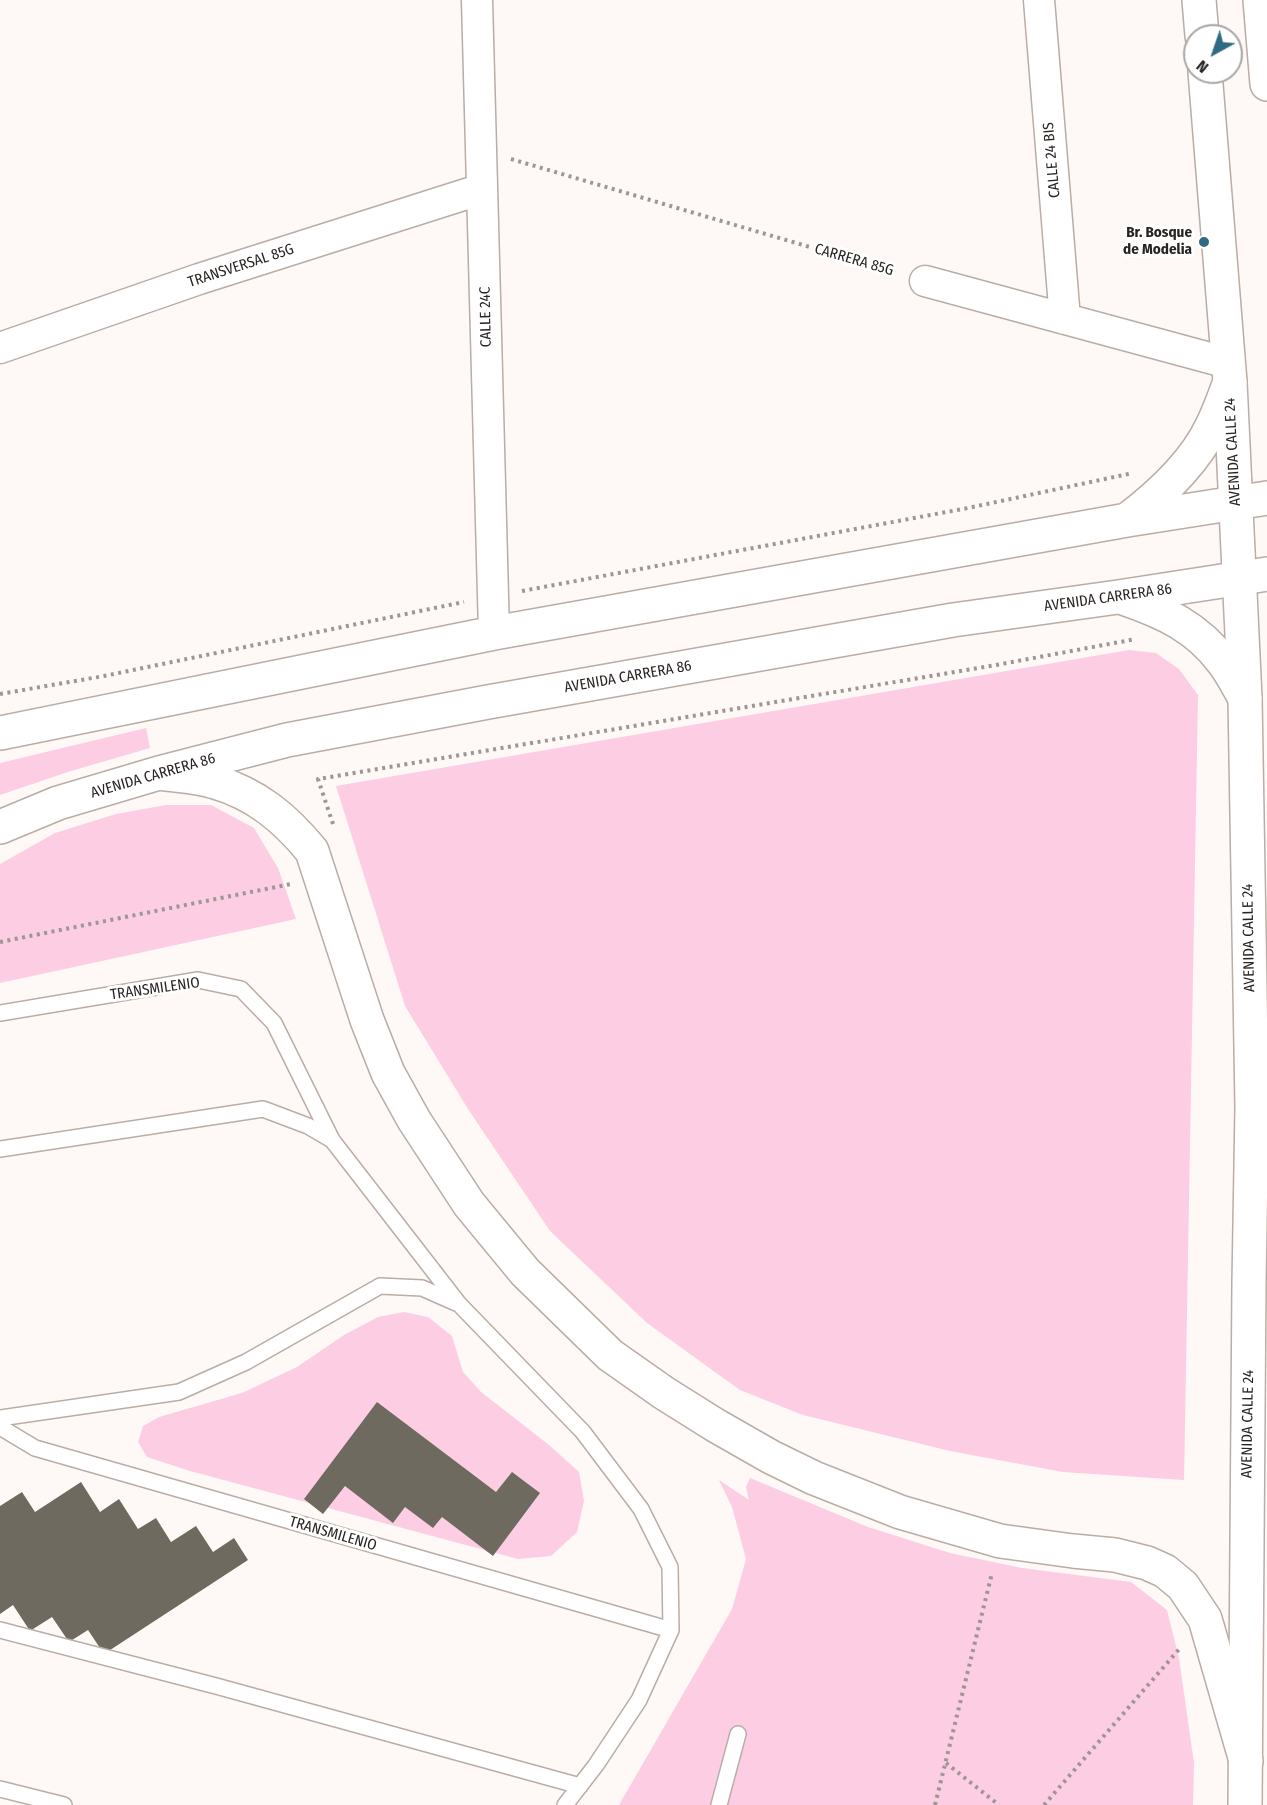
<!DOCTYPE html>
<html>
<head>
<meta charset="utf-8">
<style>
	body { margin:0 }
	#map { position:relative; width:1267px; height:1805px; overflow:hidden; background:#fef9f6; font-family:"Fira Sans Condensed",sans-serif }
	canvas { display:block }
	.north { position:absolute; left:1183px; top:24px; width:60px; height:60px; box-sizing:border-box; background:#fff; border:2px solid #a9a7a6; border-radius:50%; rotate:220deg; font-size:16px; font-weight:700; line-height:24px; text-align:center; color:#292421 }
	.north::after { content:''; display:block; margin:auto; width:21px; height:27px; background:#2f6c83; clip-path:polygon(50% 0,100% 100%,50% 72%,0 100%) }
</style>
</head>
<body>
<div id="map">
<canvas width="1267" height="1805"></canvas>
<div class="north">N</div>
</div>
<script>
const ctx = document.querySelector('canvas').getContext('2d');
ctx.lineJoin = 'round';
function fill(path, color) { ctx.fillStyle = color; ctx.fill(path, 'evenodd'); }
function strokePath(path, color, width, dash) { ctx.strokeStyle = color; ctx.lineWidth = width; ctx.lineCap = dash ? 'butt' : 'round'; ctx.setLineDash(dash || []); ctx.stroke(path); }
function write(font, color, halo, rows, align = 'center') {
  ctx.font = font + ' "Fira Sans Condensed",sans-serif'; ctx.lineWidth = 6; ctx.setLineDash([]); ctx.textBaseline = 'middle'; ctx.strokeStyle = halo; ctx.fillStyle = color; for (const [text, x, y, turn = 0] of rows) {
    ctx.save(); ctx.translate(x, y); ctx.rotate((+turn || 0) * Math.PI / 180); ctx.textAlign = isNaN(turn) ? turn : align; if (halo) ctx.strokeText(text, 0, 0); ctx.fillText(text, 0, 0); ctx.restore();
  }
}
fill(new Path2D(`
	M1129,650l27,3 23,16 19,26 -14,785 -121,-8 -113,-21 -147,-36 -63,-25 -93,-67 -97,-92 -82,-122 -63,-103 -69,-220z
	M146,728l4,20 -79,23 -71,24v-32z
	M166,805h45l43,23 24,40 18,51 -296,64v-119l55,-31 61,-19z
	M404,1312l24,5 24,19 11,36 18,20 68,53 30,27 5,29 -7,31 -26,24 -33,3 -328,-88 -43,-14 -9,-15 5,-16 16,-9 83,-24 55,-26 47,-32 34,-18z
	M750,1478l118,49 82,26 72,15 109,14 36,28 12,48 15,105 -1,42h-574l113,-196 14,-50 -14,-52 -13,-27 30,20 -3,-13z`), '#fccde3');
fill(new Path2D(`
	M377,1402l119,90 16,-20 28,21 -47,63 -51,-39 -9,11 -28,-21 -12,16 -48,-37 -22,28 -19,-15z
	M81,1482l19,30 19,-13 19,30 18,-11 15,24 25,-16 17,26 21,-14 14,22 -144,94 -16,-24 -19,12 -17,-25 -22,14 -17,-26 -13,9v-108l22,-14 13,20z`), '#6e6a5f');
const lane = new Path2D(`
	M0,1013l198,-33 43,9 33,34 58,117 127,164 124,128 58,77 29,58 1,63 -32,70 -43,65 -31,40
	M0,1149l263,-40 45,17 24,14
	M0,1418l179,-26 67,-30 134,-76 42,2 34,15
	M0,1427l35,21 636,182
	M0,1630l216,56 364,100
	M0,1789l64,16
	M719,1805l19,-71`);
const street = new Path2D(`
	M477,0l17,633
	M1039,0l26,319
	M925,281l303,82
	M0,348l199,-69 283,-90`);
const secondary = new Path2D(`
	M1199,0l3,36
	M1260,0l7,84
	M1205,72l25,310 15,316 7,409 -3,176 -4,522`);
const primary = new Path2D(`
	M1127,520c33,-25 67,-56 85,-94 7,-14 12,-29 18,-44
	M1123,598c41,14 74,29 100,64 9,11 15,25 22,36
	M0,733l494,-100 633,-113 140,-22
	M159,773c18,3 38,3 56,9 41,12 70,36 97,69l55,169 21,53 26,47 55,84 56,68 85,83 54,38 51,32 56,32 43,21 86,34 100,29 73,10 42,4 32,8 18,8 18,15 22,33 41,142
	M0,827l58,-24 101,-30 128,-33 201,-38 465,-82 165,-23 149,-23`);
strokePath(lane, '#b9ada5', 18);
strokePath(street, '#b9ada5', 33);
strokePath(secondary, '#b9ada5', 36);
strokePath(primary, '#b9ada5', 36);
strokePath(new Path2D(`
	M511,159l387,114
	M522,591l446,-83 165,-35
	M0,694l104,-18 360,-74
	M333,824l-15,-45 678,-114 140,-26
	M0,942l291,-58
	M946,1763l53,42
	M935,1805l57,-232
	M1044,1805l137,-158`), '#9c9794', 4, [3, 4.5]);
strokePath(lane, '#fff', 15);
strokePath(street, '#fff', 30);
strokePath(secondary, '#fff', 33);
strokePath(primary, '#fff', 33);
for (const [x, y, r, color] of [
	[1204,242,6,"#2f6c83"]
]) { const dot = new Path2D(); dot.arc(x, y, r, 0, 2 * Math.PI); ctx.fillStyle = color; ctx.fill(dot); strokePath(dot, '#fff', 2); }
write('15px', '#292421', '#fff', [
	["CALLE 24 BIS",1052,160,-95],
	["CARRERA 85G",854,260,16],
	["TRANSVERSAL 85G",241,266,-18],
	["CALLE 24C",486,317,-91],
	["AVENIDA CALLE 24",1233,452,-93],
	["AVENIDA CARRERA 86",1108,598,-8],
	["AVENIDA CARRERA 86",628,677,-10],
	["AVENIDA CARRERA 86",153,776,-16],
	["AVENIDA CALLE 24",1249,938,-91],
	["TRANSMILENIO",155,989,-8],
	["AVENIDA CALLE 24",1248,1424,-89],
	["TRANSMILENIO",333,1534,16]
]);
write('bold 15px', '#292421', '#fff', [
	["Br. Bosque",1192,233],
	["de Modelia",1192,250]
], 'right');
</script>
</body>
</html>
